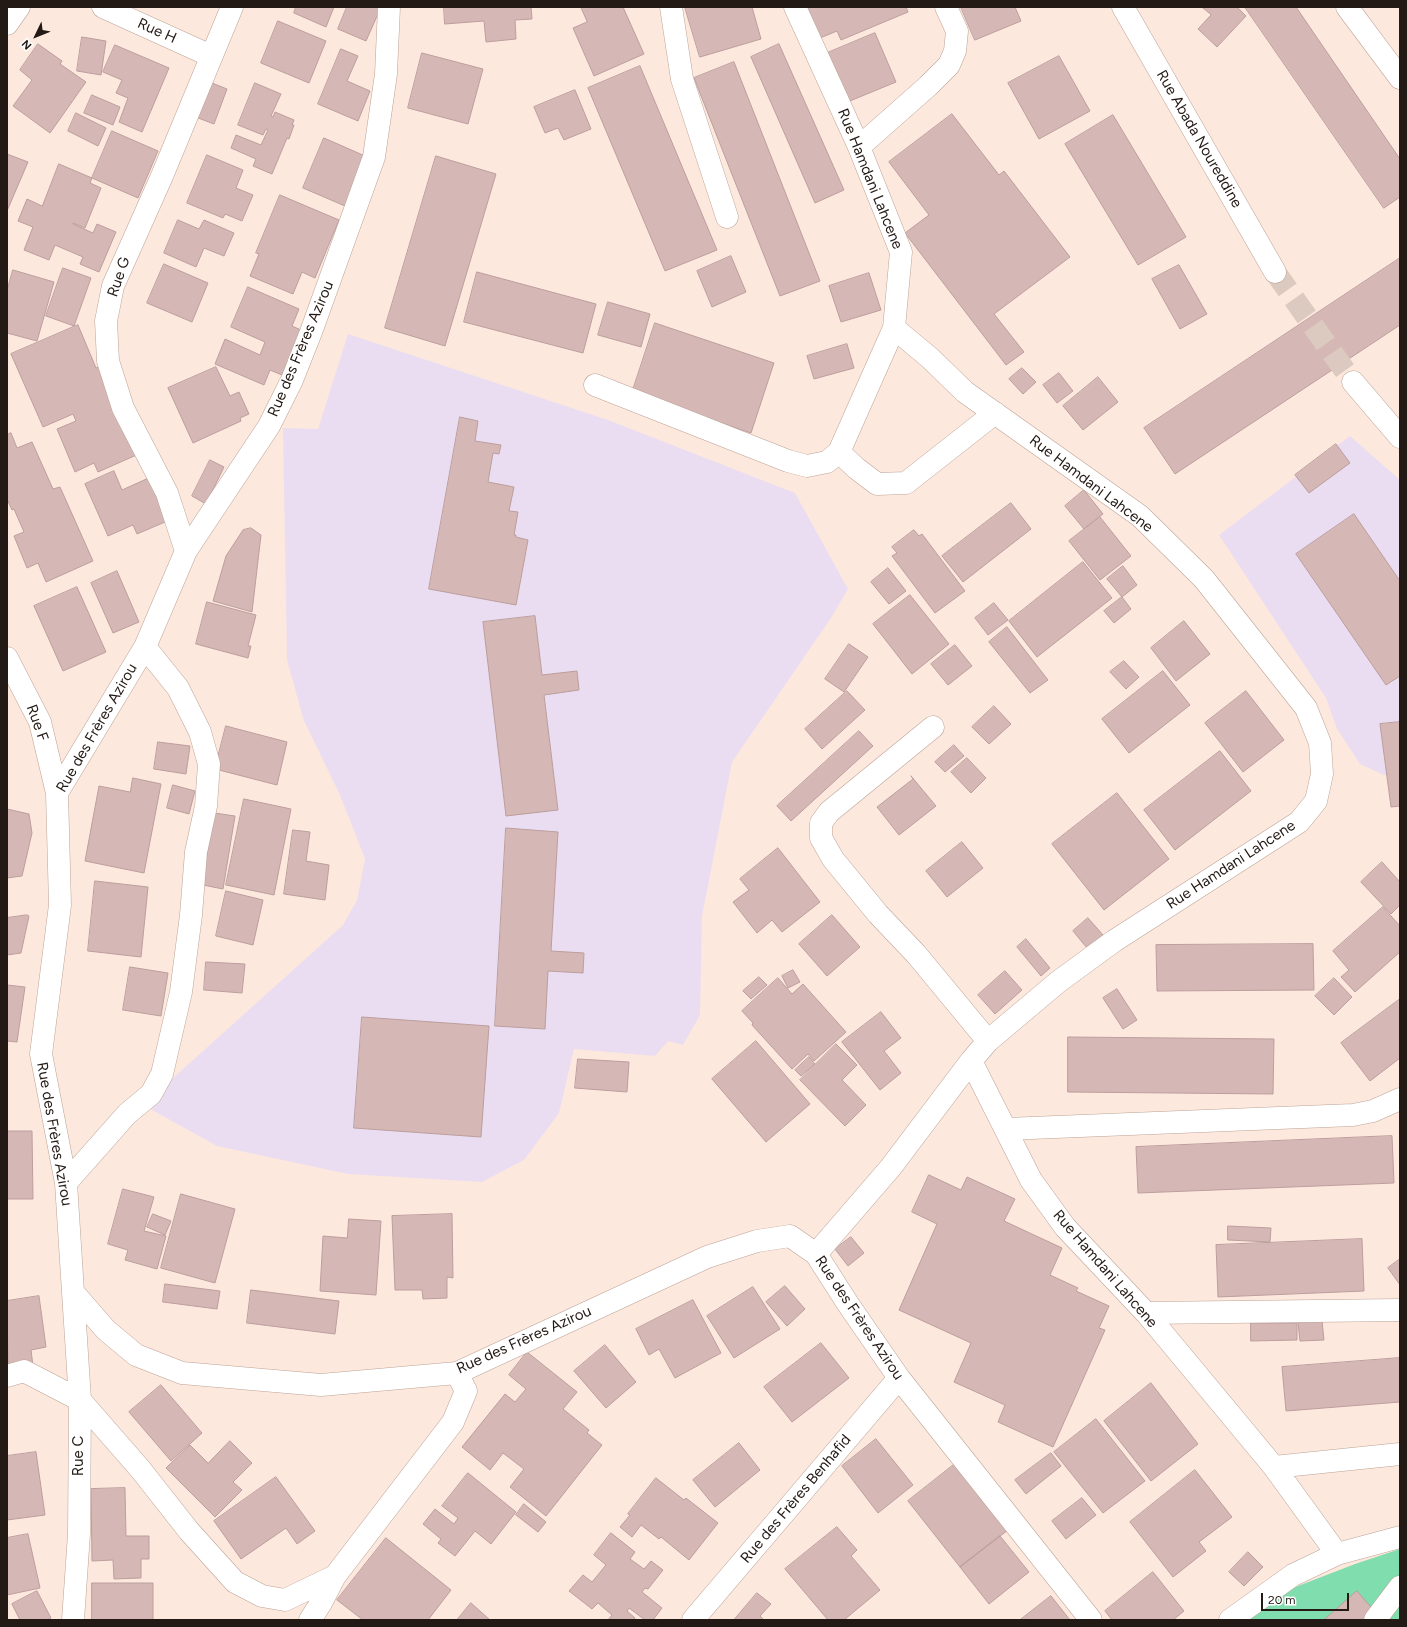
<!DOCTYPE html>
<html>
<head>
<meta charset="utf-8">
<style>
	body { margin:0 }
	#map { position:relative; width:1407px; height:1627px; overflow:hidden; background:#fde8dd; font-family:Figtree,sans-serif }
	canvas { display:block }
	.frame { position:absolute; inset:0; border:8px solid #231915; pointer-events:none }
	.north { position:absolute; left:16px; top:16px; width:40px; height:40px; -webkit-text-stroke:3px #fff; paint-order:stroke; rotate:227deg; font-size:11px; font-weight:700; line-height:16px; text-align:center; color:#231915 }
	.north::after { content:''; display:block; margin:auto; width:14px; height:18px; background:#231915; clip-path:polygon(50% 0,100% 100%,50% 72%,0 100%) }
	.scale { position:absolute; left:1261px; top:1593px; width:88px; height:18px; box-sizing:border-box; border:2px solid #231915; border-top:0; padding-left:5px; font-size:12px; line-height:14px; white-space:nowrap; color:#231915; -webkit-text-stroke:3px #fff; paint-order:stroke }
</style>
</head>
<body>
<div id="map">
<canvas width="1407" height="1627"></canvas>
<div class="frame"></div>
<div class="north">N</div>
<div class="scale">20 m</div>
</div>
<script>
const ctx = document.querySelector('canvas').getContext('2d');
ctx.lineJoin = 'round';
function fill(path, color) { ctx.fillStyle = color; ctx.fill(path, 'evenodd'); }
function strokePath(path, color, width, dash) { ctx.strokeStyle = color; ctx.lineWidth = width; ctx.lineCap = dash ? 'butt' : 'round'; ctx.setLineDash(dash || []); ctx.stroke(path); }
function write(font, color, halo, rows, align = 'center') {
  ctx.font = font + ' Figtree,sans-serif'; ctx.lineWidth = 3; ctx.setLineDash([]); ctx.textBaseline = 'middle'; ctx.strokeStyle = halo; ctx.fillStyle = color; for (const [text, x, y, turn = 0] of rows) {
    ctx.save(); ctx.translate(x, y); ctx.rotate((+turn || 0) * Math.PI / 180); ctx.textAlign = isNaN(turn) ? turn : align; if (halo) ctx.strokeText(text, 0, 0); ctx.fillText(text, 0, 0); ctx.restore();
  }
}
fill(new Path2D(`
	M348,334l260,86 187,73 53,96 -17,29 -99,144 -30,154 -2,99 -17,30 -15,-4 -13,15 -81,-7 -15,64 -35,47 -42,22 -134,-8 -131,-28 -74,-41 200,-180 14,-25 8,-41 -25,-64 -36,-74 -17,-61 -4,-232 35,1z
	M1350,436l50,44v295h-16l-24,-11 -23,-35 -11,-31 -107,-163z`), '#ebddf1');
fill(new Path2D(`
	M1400,1549v71h-157l29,-24 83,-32z`), '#7fddae');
const building = new Path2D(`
	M296,7h38l-8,20 -32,-14z
	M347,7h34l-15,34 -28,-12z
	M444,7h87l1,12 -17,1 1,19 -30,3 -2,-21 -39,3z
	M581,7h42l21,47 -50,22 -21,-48 14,-6z
	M685,7h67l9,32 -61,18z
	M807,7h99l2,5 -67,28 -4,-9 -17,7z
	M961,7h54l6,14 -46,19z
	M1202,7h35l9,9 -29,31 -19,-18 13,-14z
	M1245,7h51l104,152v38l-16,11z
	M278,21l48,20 -17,42 -48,-20z
	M875,33l21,49 -51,21 -20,-49z
	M82,37l24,4 -5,34 -24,-4z
	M38,44l24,17 -2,3 26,18 -36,51 -37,-27 19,-26 -12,-10z
	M779,44l65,146 -29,13 -64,-146z
	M115,45l54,23 -27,64 -23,-10 9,-24 -12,-5 6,-13 -19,-8z
	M341,49l17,7 -11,25 23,10 -12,30 -40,-17z
	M422,53l61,16 -15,55 -60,-16z
	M1059,56l31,55 -51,28 -31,-56z
	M734,62l86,219 -40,15 -86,-218z
	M640,66l77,184 -52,21 -77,-183z
	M207,81l20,8 -13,35 -21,-8z
	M255,83l26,11 -10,22 2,1 2,-5 19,8 -2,5h2l-5,14 -2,-1 -15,36 -19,-8 3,-7 -25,-11 5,-13 25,10 7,-15 -2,-1 -3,6 -25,-10z
	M575,90l16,39 -27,11 -6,-12 -13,5 -11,-26z
	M92,95l28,12 -7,18 -29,-12z
	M76,113l30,15 -8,18 -30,-15z
	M952,114l47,61 5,-4 66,86 -76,57 30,38 -18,13 -101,-132 24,-18 -40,-53z
	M1113,115l73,122 -48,28 -73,-121z
	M112,131l46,20 -20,47 -46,-20z
	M324,138l41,18 -20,50 -42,-18z
	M7,154l21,8 -21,49z
	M207,155l36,15 -7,18 17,7 -11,26 -17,-7 -2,4 -36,-15z
	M436,156l60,18 -51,172 -60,-18z
	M59,164l33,14 -2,5 11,5 -16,40 -12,-5v1l20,9 4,-9 19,8 -17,40 -19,-8 3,-7 -28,-12 -6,15 -25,-10 9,-23 -15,-6 9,-22 15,7z
	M280,195l59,25 -24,58 -13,-6 -9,22 -43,-18 9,-22 -3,-1z
	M178,220l21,9 5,-9 30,13 -10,23 -20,-8 -8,19 -32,-14z
	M731,256l15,36 -34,15 -15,-36z
	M1400,258v67l-225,149 -31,-46z
	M164,264l44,19 -16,39 -45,-19z
	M1179,265l28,49 -27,15 -28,-50z
	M63,268l28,10 -17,48 -28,-10z
	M13,270l41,12 -17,59 -30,-8v-42z
	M477,272l119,32 -13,49 -119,-31z
	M869,273l12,37 -40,12 -12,-36z
	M248,287l51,22 -7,17 9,4 -19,45 -12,-5 -6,15 -49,-21 10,-25 35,16 5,-13 -34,-15z
	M608,302l42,12 -9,33 -43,-12z
	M655,323l119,40 -23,70 -119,-40z
	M78,325l18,43 7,-3 38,88 -43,19 -4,-9 -19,9 -18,-43 19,-8 -3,-7 -30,13 -32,-73z
	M847,344l7,24 -40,11 -7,-23z
	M216,367l14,29 9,-4 10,22 -9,4 1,3 -48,22 -25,-55z
	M1022,368l14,14 -13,12 -14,-15z
	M1059,373l14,18 -16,12 -14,-18z
	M1098,377l20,25 -35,28 -20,-24z
	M460,417l18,4 -3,20 26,4 -2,9 -6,-1 -5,29 26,5 -5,24 9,1 -4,23h2v2l12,3 -12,65 -87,-16z
	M11,433l6,15 15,-6 21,47 7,-2 33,74 -47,21 -8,-19 -11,5 -13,-32 10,-4 -10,-23 -2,1 -5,-11v-64z
	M1336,444l14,19 -41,30 -14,-18z
	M210,460l14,7 -18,37 -14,-8z
	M114,471l8,19 31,-14 19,43 -35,15 -4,-9 -25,11 -23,-52z
	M1084,490l19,24 -19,15 -19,-23z
	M1011,503l20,26 -68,53 -21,-26z
	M1354,514l46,67v95l-14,9 -90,-131z
	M1100,517l31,39 -31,24 -31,-39z
	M251,528l10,7 -9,77 -39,-11 13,-45 17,-26z
	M914,530l5,6 3,-2 43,57 -30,22 -43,-57 5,-3 -5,-6z
	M1083,562l29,36 -75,59 -28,-36z
	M1123,566l14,19 -15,12 -15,-18z
	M888,568l18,23 -17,13 -18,-22z
	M117,571l22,51 -26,11 -22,-50z
	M77,587l29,65 -43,19 -29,-65z
	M910,595l39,49 -37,30 -39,-50z
	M1122,597l9,12 -17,14 -10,-12z
	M207,602l49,13 -8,31h3l-3,12 -52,-14z
	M994,603l14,17 -20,15 -13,-17z
	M535,616l7,59 35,-4 2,19 -35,5 14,115 -52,6 -23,-194z
	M1184,621l26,33 -34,27 -25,-33z
	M1007,627l41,53 -18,13 -41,-51z
	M849,644l19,13 -24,35 -19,-13z
	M955,645l17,21 -24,19 -17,-21z
	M1124,661l15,16 -13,12 -16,-17z
	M1163,671l27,34 -61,48 -27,-34z
	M847,691l18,19 -43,39 -17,-20z
	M1246,691l38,49 -41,32 -38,-49z
	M994,706l17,18 -22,20 -17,-17z
	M1400,722v84l-9,1 -11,-83z
	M226,726l61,16 -10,43 -62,-16z
	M859,731l14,15 -82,75 -14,-15z
	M158,742l32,4 -4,28 -32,-5z
	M954,745l10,11 -19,16 -10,-10z
	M1220,751l31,40 -76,59 -31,-40z
	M967,758l19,20 -15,15 -20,-21z
	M911,776l25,30 -37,29 -22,-28 36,-28z
	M133,778l28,6 -17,89 -59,-12 14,-75 31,6z
	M173,785l22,6 -6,23 -22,-6z
	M1117,793l52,66 -65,51 -52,-66z
	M244,799l47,10 -17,86 -48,-10z
	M7,809l22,5 3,19 -10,43 -15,2z
	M214,813l21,3 -12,73 -20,-4z
	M506,828l52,4 -7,119 33,2 -1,20 -35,-2 -3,58 -50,-3z
	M293,830l17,2 -4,29 23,4 -4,35 -41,-6z
	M962,842l21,26 -36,29 -21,-26z
	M778,848l42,54 -38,30 -10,-12 -15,13 -24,-31 16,-12 -9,-11z
	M1382,862l18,20v23l-9,9 -30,-32z
	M95,881l53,6 -7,70 -53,-6z
	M226,891l37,9 -10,45 -37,-9z
	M1383,907l17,19v26l-45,40 -14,-15 8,-7 -16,-19z
	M27,915l2,1 -8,37 -14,2v-37z
	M832,915l28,32 -33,29 -28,-32z
	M1088,918l15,17 -16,13 -14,-17z
	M1026,939l24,29 -9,8 -24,-29z
	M1313,944l1,46 -157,1 -1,-46z
	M206,962l39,2 -3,29 -38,-3z
	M130,967l38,6 -7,43 -38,-6z
	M793,970l7,12 -12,6 -6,-12z
	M1005,971l17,19 -27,24 -17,-19z
	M759,977l8,8 -16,14 -8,-8z
	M778,978l14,16 11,-10 43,48 -32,29 -6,-7 -16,15 -40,-44 1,-2 -11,-12z
	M1334,978l18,19 -18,18 -19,-19z
	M7,985l18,2 -8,55 -10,-1z
	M1117,989l20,31 -14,9 -20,-31z
	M1400,999v59l-30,23 -29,-38z
	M881,1012l20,26 -17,13 17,22 -21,17 -38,-48z
	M362,1017l127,9 -8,111 -127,-9z
	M1068,1037l206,2 -1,55 -205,-2z
	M756,1041l54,63 -44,38 -54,-63z
	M836,1044l21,21 -15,15 24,25 -21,21 -45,-46z
	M809,1057l6,7 -14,12 -6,-6z
	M578,1059l51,3 -2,30 -52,-4z
	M7,1131h25l1,68h-26z
	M1392,1136l2,47 -256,10 -2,-46z
	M929,1175l32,15 6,-13 48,22 -11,22 58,27 -12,27 28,13 -2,3 33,15 -10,22 6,2 -52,117 -55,-25 7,-17 -51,-23 17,-39 -72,-33 38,-86 -25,-12z
	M123,1189l31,8 -10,34 22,5 -9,33 -32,-9 3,-10 -20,-6z
	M181,1194l54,15 -20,74 -54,-15z
	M153,1214l18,7 -6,14 -18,-8z
	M452,1214l1,64 -6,-1v21l-24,1 -1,-9h-27l-3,-74z
	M349,1219l32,2 -5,74 -56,-4 3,-55 24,2z
	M1228,1226l43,2 -1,14 -42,-2z
	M851,1237l13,16 -16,13 -13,-17z
	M1362,1239l2,52 -146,6 -2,-52z
	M1400,1259v26l-12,-17z
	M165,1284l55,7 -3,18 -54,-7z
	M785,1286l20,23 -18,17 -21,-24z
	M753,1287l27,42 -46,29 -27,-42z
	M251,1290l88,11 -4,33 -88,-11z
	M39,1296l7,51 -15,3 2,16 -25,3 -1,-68z
	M693,1300l28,53 -46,25 -16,-29 -10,6 -13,-26z
	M1322,1321l2,19 -24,1 -2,-18z
	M1251,1323h46v17l-46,1z
	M821,1343l28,35 -57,44 -28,-35z
	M605,1345l31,37 -30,26 -32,-37z
	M527,1352l50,40 -14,17 26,21 -2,3 15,12 -56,71 -36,-29 14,-18 -21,-16 -13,17 -28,-23 43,-53 10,8 11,-13 -17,-14z
	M1400,1358v44l-114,9 -4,-44z
	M1151,1383l47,61 -47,37 -47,-60z
	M161,1385l41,48 -31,28 -42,-49z
	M1096,1419l49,62 -42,32 -49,-61z
	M876,1439l37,46 -35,28 -36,-47z
	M230,1441l22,22 -19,19 9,8 -27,27 -49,-49 24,-23 18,18z
	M739,1443l21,27 -45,37 -22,-27z
	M36,1452l9,63 -38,5v-64z
	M1051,1453l10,13 -35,28 -11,-14z
	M956,1463l52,67 -48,37 -52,-66z
	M1195,1470l37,47 -33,25 7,9 -33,26 -43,-55z
	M468,1473l48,39 -25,32 -16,-13 -20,25 -17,-13 3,-4 -18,-15 12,-15 19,15 4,-6 -16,-12z
	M276,1477l39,54 -18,13 -11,-16 -45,31 -27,-38z
	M656,1478l28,22 2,-2 32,25 -29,37 -28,-23 -2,2 -18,-14 -9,12 -12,-10 10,-12 -2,-1z
	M125,1488l1,48h23v23h-8v19l-27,1 -1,-19 -21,1 -1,-72z
	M1082,1498l14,17 -30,24 -14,-18z
	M524,1504l22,18 -8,10 -22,-17z
	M837,1527l20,23 -6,6 29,34 -36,30h-16l-43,-51z
	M611,1533l24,19 -5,7 14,10 7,-8 12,9 -15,19 -3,-1 -3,4 20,16 -9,12h-8l-16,-12 -2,3 8,7 -1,2h-26l4,-5 -14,-12 -6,6 -23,-18 14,-16 9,7 14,-17 -12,-10z
	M28,1534l12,54 -33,7v-57z
	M1000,1536l29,36 -40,32 -29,-37z
	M386,1538l65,52 -23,30h-65l-26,-20z
	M1248,1552l15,15 -19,19 -15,-14z
	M1153,1572l31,39 -11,9h-61l-7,-9z
	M92,1583h61v37h-61z
	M37,1591l14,27 -4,2h-27l-8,-16z
	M1357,1591l19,22 -8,7h-44z
	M757,1593l14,11 -11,12 4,4h-30z
	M1051,1596l19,24h-50z
	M471,1603l19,17h-33z`);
fill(building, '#d5b7b6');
strokePath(building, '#bc9e9d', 1);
strokePath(new Path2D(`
	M1275,272l78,110`), '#dcc9bf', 22, [22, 11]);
const minor = new Path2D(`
	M103,7l108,49
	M389,7l-3,67 -12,83 -63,175 -19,48 -23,46 -83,125 -41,96 -88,146 3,112 -19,149 25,129 7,109 33,38 30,25 46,18 139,12 136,-12 250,-116 50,-16 33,-5 26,18 32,50 51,74 192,242
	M671,7l11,72 45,138
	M795,7l64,140 42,105 -7,76 36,30 35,34 175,124 64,63 102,129 14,35 2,31 -6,27 -17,21 -185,119 -56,41 -70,59 -17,20 60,119 34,47 81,86 128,154 63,87
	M1123,7l152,265
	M1347,7l53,71
	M7,24l12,-17
	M859,147l69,-61 21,-21 6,-14 2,-20 -11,-24
	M1353,382l47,55
	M595,385l193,76 19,5 20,-4 12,-10 55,-124
	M839,452l17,16 21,16 29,-1 89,-70
	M186,551l-19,-58 -44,-85 -15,-47 -2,-40 7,-35 49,-110 70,-169
	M7,658l33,64 17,71
	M933,727l-104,85 -8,11v15l12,21 45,55 38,40 72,87
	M1006,1129l347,-14 20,-4 27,-12
	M66,1183l61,-69 24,-20 11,-20 19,-82 10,-77 5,-63 10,-46 3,-42 -9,-32 -22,-44 -33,-41
	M816,1254l75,-87 80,-106
	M73,1292l7,108 -1,134 -6,86
	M1146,1313l254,-3
	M7,1376l17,-5 56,29 61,70 48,61 46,51 27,14 23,4 50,-24
	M1274,1467l126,-13
	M310,1620l11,-17 14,-27 118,-154 13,-31 -9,-18
	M693,1620l206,-242
	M1230,1620l63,-45 44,-21 63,-17
	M1375,1620l25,-33`);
strokePath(minor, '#bca396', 23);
strokePath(minor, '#fff', 22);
write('15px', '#231915', '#fff', [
	["Rue H",157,31,24],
	["Rue Abada Noureddine",1199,139,60],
	["Rue Hamdani Lahcene",870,179,68],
	["Rue G",119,277,-71],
	["Rue des Frères Azirou",301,349,-67],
	["Rue Hamdani Lahcene",1091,484,37],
	["Rue F",37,723,70],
	["Rue des Frères Azirou",97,728,-60],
	["Rue Hamdani Lahcene",1231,865,-33],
	["Rue des Frères Azirou",54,1134,80],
	["Rue Hamdani Lahcene",1105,1269,49],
	["Rue des Frères Azirou",859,1318,56],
	["Rue des Frères Azirou",524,1340,-24],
	["Rue C",79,1456,-90],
	["Rue des Frères Benhafid",796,1499,-50]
]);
</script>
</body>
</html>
